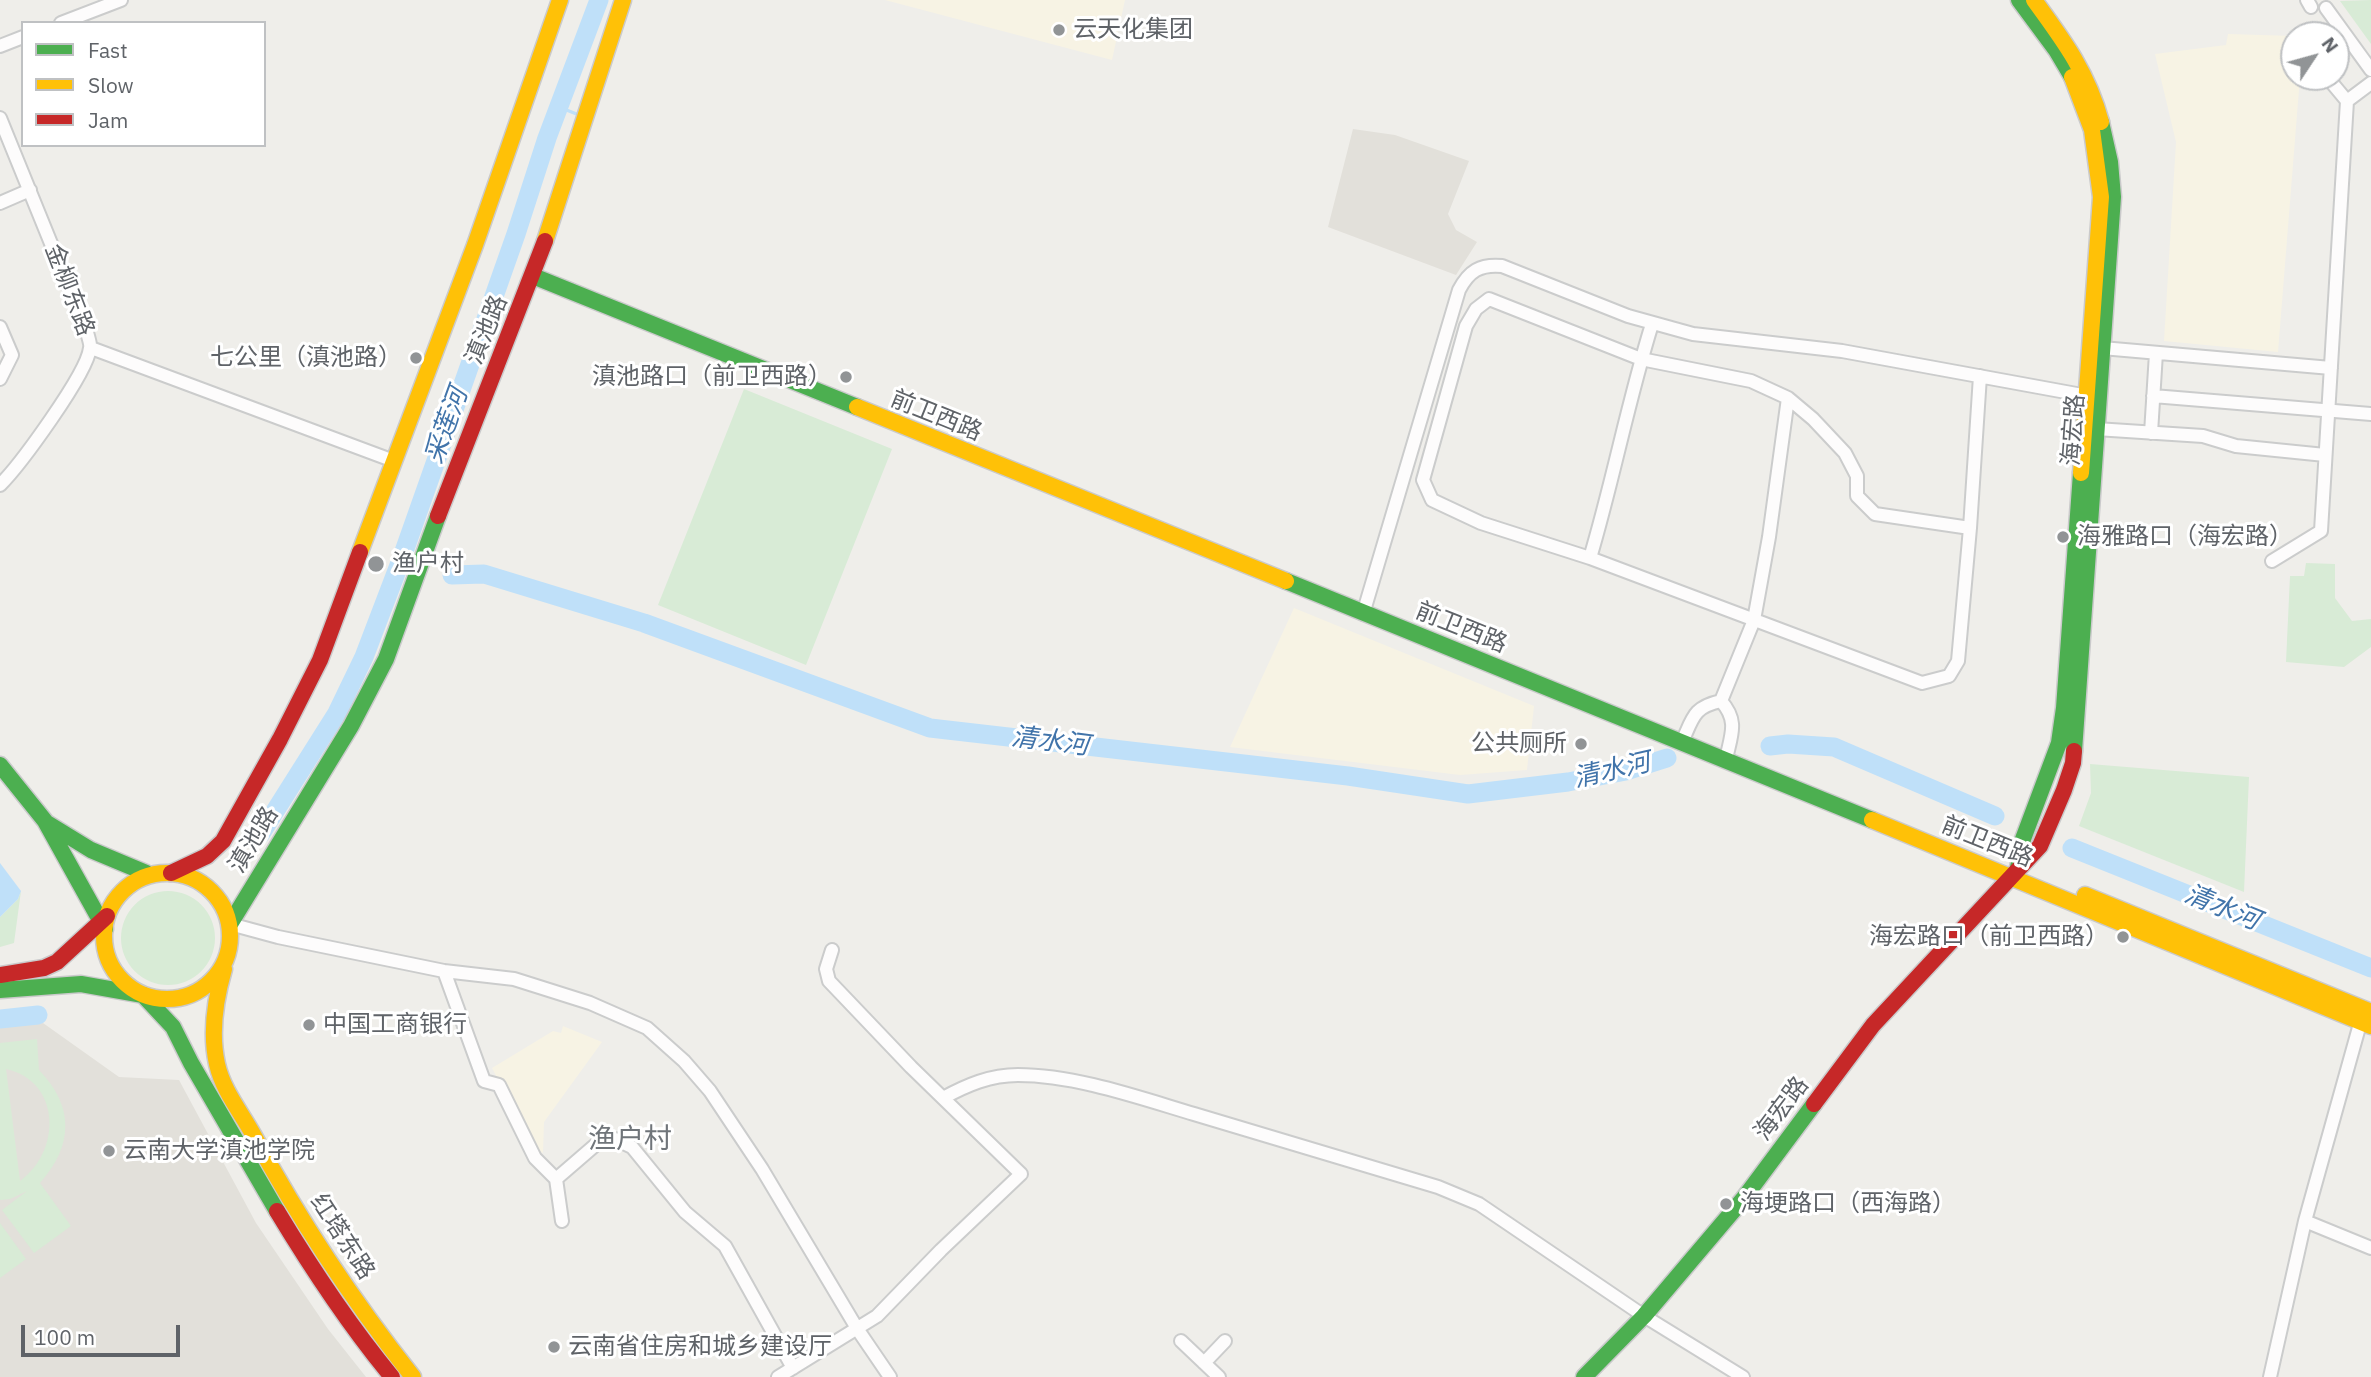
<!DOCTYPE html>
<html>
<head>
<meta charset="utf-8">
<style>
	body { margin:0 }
	#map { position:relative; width:2371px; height:1377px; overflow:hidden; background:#efeeea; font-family:"IBM Plex Sans",sans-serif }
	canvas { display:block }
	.legend { position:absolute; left:21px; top:21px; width:245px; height:126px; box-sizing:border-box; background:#fff; border:2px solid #bfc1c3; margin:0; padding:9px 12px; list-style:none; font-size:21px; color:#5f6368 }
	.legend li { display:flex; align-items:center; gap:14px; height:35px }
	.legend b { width:35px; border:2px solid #bfc1c3 }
	.north { position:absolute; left:2280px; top:21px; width:70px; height:70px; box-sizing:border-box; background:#fff; border:2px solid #bfc1c3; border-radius:50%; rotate:54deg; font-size:19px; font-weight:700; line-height:28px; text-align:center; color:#5f6368 }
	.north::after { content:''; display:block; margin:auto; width:24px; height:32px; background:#919496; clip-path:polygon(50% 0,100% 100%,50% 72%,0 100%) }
	.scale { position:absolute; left:21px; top:1325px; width:159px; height:32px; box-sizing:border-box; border:4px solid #5f6368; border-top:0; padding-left:9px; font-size:21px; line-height:24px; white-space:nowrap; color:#5f6368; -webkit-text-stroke:5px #fff; paint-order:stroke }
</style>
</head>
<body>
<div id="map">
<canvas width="2371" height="1377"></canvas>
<ul class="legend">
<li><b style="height:9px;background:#4caf50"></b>Fast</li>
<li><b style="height:9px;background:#ffc107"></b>Slow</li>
<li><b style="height:9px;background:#c62828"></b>Jam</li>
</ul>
<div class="north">N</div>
<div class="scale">100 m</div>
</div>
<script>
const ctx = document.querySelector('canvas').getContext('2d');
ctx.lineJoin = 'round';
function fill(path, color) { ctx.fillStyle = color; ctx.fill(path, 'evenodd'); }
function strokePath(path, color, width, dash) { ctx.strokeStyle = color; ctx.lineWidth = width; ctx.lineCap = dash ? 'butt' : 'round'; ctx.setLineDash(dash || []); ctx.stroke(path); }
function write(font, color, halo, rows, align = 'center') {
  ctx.font = font + ' "IBM Plex Sans","Noto Sans SC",sans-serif'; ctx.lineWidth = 6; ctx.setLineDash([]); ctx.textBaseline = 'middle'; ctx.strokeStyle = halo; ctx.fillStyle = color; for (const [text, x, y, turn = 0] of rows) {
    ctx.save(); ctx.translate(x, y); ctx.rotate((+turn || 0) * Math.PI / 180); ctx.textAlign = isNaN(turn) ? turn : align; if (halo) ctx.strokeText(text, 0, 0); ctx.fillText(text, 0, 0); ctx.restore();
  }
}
fill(new Path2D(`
	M885,0h240l-13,60z
	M2228,34l66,2v41h6l-22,275 -114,-11 12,-199 -21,-88 71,-9z
	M1294,608l240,98 -7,64 -67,5 -230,-28z
	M563,1026l39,16 -58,80 -1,31 -11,-8 -40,-77 61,-37 8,2z`), '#f7f3e4');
fill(new Path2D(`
	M1353,129l42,6 74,26 -21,53 8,16 21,12 -21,33 -128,-48z
	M43,1023l76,54 60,3 77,143 72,106 38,48h-366v-349z`), '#e2e0da');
fill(new Path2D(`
	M2371,0v44l-31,-43z
	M744,389l148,60 -86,216 -148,-60z
	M2306,563l29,1v34l17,23 19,-2v28l-27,20 -58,-5 4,-86h14z
	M2090,764l159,13 -5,115 -165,-66 12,-33z
	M21,891l-7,52 -14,4v-30l18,-18z
	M121 938a47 47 0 1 1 94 0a47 47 0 1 1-94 0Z
	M37,1039l2,31c36,37 34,76 1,113l31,43 -37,27 -32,-43 25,-19 -17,8 -10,1v-157zM6,1069c55,12 56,82 14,112z
	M0,1223l26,36 -26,19z`), '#d8ebd6');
fill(new Path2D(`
	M0,863l21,28 -3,8 -18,18z`), '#bfe0f9');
strokePath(new Path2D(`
	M559,107l20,8`), '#bfe0f9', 3.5);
strokePath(new Path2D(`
	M452,575l32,-1 160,49 286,105 418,48 120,18 100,-12 58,-11 41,-13
	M1770,746l18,-2 46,3 161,69
	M260,835l77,-122 27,-56 37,-97 115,-326 31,-96 52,-138
	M2072,848l299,120
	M0,1019l38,-4`), '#bfe0f9', 19);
const street = new Path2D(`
	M2307,0l4,7
	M2326,8l45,62
	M61,23l60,-23
	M0,46l23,-9
	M2327,77l20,24
	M0,118l87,214c1,5 4,12 3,16 -3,26 -70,117 -90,137
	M0,203l30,-13
	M0,327l12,28 -12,24
	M91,348l303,113
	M2102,348l229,20
	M2153,396l218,18
	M2096,429l107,7 33,10 89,9
	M2151,433l5,-80
	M1970,528l-95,-14 -18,-18v-20l-12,-23 -32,-34 -25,-21 -37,-17 -110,-22 -152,-60 -13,10 -10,17 -43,154 9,20 49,23 109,35 332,125 27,-7 9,-15 12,-133 10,-152
	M1590,558c23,-77 38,-157 62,-234
	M2272,561l49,-30 26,-430 24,-18
	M1363,614l96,-324c10,-19 21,-26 43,-24l126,50 65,18 149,17 251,46
	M1721,701l33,-81 15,-83 19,-139
	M1682,742c11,-24 11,-35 39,-41 18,20 10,34 5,58
	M230,924l48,13 166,34 70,8 76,24 57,25 37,33 26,30 52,78 96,161 32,47
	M444,971l40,110 15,4 36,73 21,21 6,42
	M943,1098c24,-13 47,-23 75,-23 57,0 122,23 176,39 81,24 162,49 244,73l41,17 165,112 99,61
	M556,1179l44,-38 15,-2 17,8 53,65 40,34 68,122
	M2305,1221l66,27
	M1181,1341l38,36
	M1204,1363l21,-22
	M778,1377l99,-61 64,-66 80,-76 -110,-107 -82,-86 -3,-12 6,-19
	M2270,1377l35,-156 58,-208`);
const fast = new Path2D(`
	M2019,0l37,50 16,27
	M533,276l324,131
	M1286,581l586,239
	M2074,751l39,-554 -3,-35 -9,-40
	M0,765l45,56 60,108
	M47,823l44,27 55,23
	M2018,868l5,-29 36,-96 5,-35 17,-235
	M230,924l121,-198 35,-67 52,-143
	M0,990l81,-6 62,11 30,32 18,36 86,148
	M1584,1377l60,-61 100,-118 70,-94`);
const slow = new Path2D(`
	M2034,0c30,41 54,73 67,122
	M2072,77l20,53 9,67 -20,276
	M545,241l78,-241
	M857,407l429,174
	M360,552l115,-307 85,-245
	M1872,820l499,206
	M104 936a63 63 0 1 1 126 0a63 63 0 1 1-126 0Z
	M2085,895l286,117
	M224,969c-9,31 -14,63 -7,95 6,27 24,48 37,72 46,85 99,165 159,241`);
const jam = new Path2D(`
	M438,516l107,-275
	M171,873l36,-17 16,-15 57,-102 40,-79 40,-108
	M0,975l44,-7 13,-6 50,-46
	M1814,1104l59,-79 167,-179 24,-56 9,-27 1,-12
	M277,1211c35,58 72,114 115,166`);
strokePath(street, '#cbcccc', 16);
strokePath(fast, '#cacacb', 19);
strokePath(slow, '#cacacb', 19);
strokePath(jam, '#cacacb', 19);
strokePath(street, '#fdfcfc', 12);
strokePath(fast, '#4caf50', 16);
strokePath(slow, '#ffc107', 16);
strokePath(jam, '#c62828', 16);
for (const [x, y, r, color] of [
	[1059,30,7,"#919496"],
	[416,358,7,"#919496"],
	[846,377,7,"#919496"],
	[2063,537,7,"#919496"],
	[376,564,9,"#919496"],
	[1581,744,7,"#919496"],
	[2123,937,7,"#919496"],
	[309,1025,7,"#919496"],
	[109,1151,7,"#919496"],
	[1726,1204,7,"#919496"],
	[554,1347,7,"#919496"]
]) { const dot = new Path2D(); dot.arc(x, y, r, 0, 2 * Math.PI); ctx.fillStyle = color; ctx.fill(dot); strokePath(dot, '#fff', 2.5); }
write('24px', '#5f6368', '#fff', [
	["云天化集团",1073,30],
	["七公里（滇池路）",402,358,"right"],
	["滇池路口（前卫西路）",832,377,"right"],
	["海雅路口（海宏路）",2077,537],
	["渔户村",392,564],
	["公共厕所",1567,744,"right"],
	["海宏路口（前卫西路）",2109,937,"right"],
	["中国工商银行",323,1025],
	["云南大学滇池学院",123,1151],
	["海埂路口（西海路）",1740,1204],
	["云南省住房和城乡建设厅",568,1347]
], 'left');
write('24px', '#5f6368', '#fff', [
	["金柳东路",69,290,69],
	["滇池路",487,330,-68],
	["前卫西路",936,416,22],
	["海宏路",2074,430,-86],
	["前卫西路",1461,628,22],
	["滇池路",254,840,-59],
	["前卫西路",1987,842,22],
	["海宏路",1782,1109,-53],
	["红塔东路",342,1237,57]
]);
write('italic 26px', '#4174aa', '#fff', [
	["采莲河",447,426,-70],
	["清水河",1050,742,7],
	["清水河",1612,771,-13],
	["清水河",2222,908,22]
]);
write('28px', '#70757a', '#fff', [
	["渔户村",630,1140]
]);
</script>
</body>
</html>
